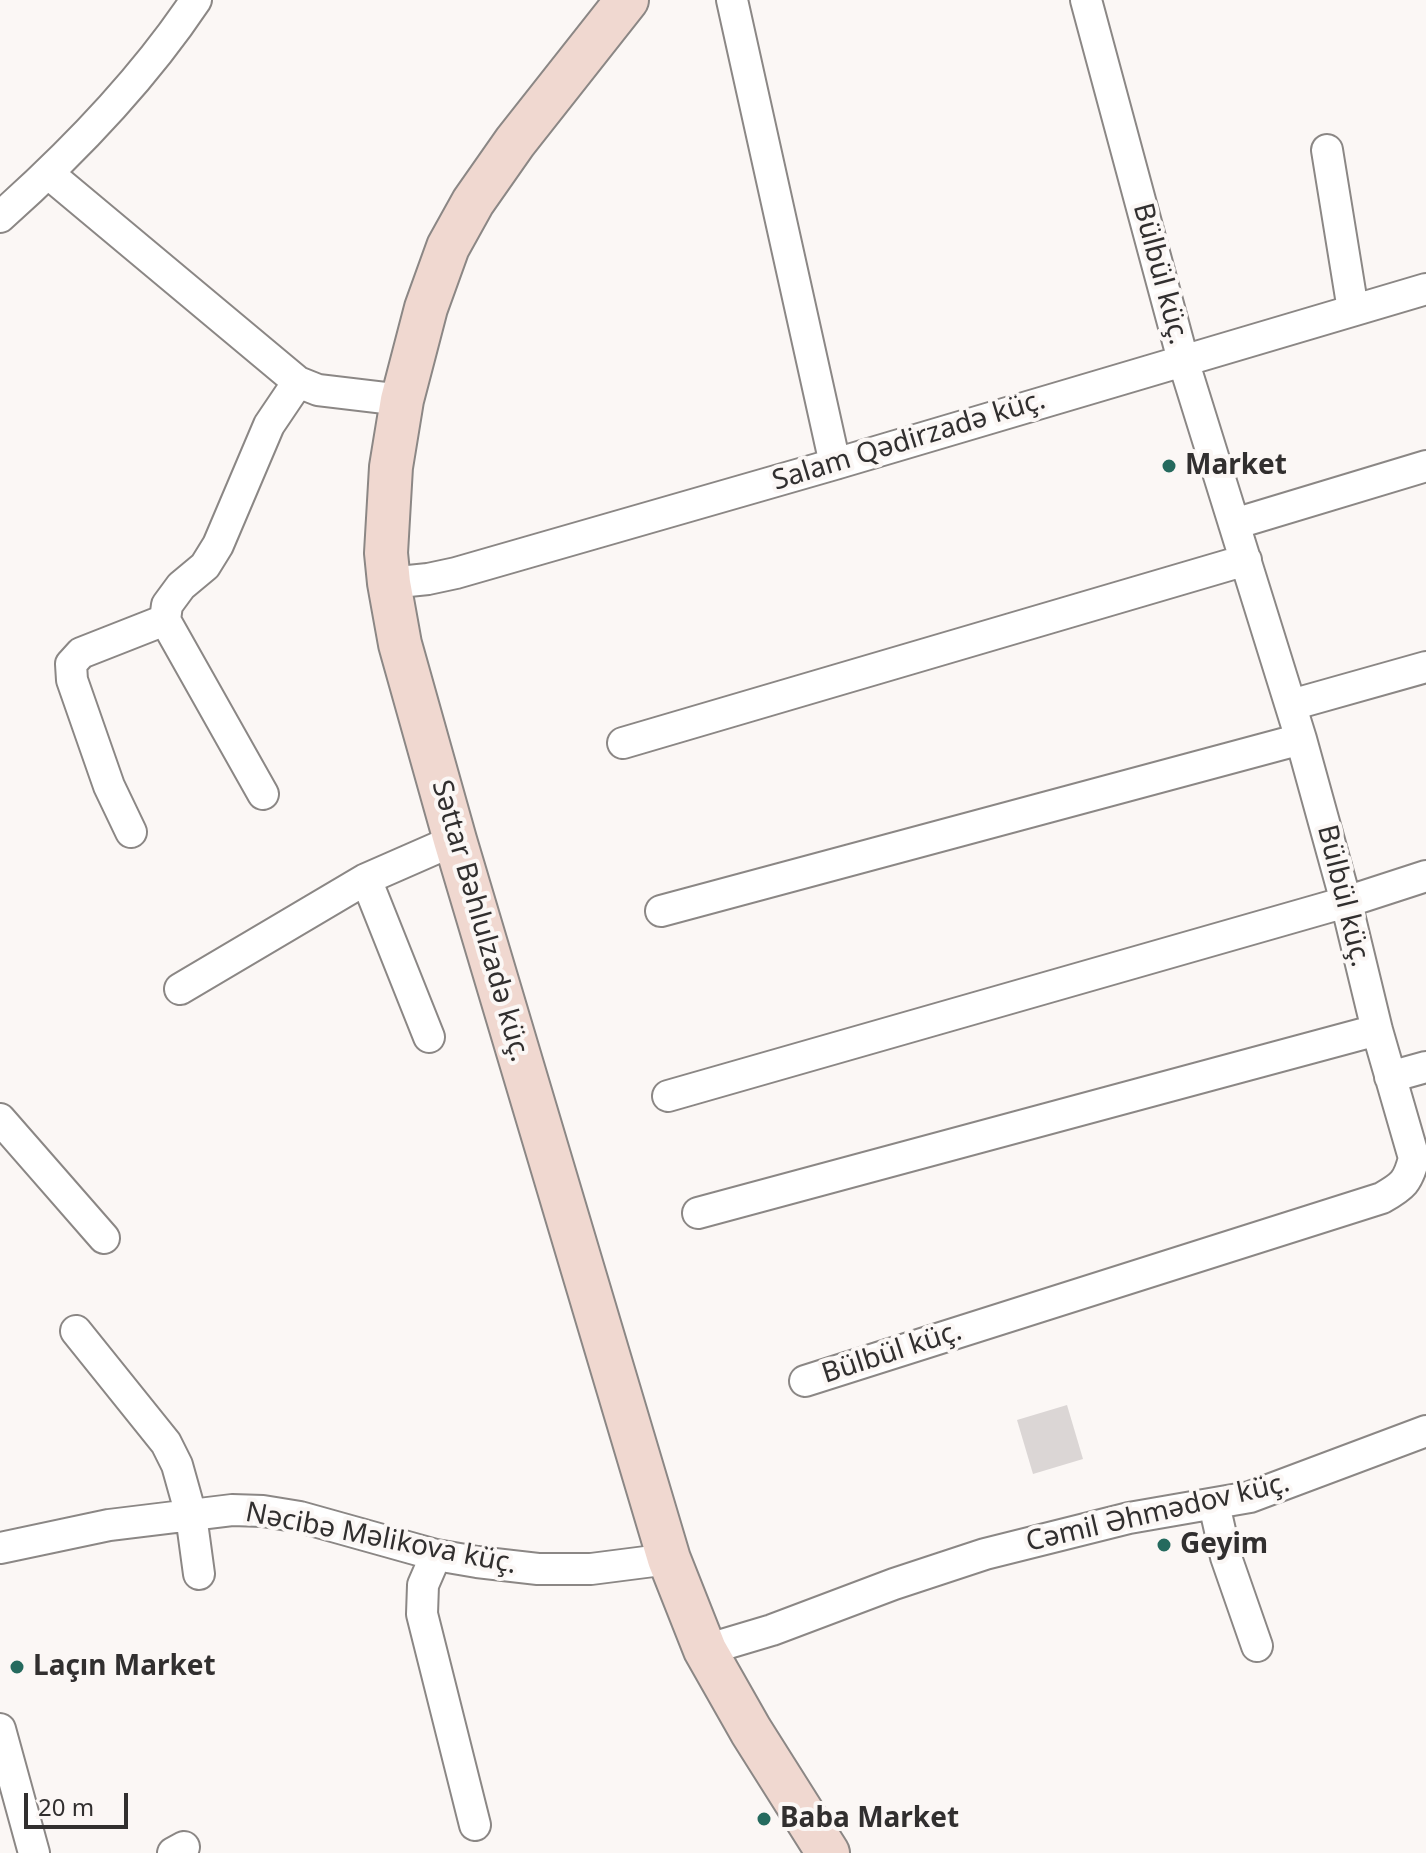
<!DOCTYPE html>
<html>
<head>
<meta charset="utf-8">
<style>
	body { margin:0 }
	#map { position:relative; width:1426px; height:1853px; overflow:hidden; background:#fbf7f5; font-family:"Noto Sans",sans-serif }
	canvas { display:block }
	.scale { position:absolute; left:24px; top:1793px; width:104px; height:36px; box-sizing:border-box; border:4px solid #312f2f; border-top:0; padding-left:10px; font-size:24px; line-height:28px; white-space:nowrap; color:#312f2f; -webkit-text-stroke:6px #fbf7f5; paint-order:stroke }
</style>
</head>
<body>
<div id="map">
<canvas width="1426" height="1853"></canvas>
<div class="scale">20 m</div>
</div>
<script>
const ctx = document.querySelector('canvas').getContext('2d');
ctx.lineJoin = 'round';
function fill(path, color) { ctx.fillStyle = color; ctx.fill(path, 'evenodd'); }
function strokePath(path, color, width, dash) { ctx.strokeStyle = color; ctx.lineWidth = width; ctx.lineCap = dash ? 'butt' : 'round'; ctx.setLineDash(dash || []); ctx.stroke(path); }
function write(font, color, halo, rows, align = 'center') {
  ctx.font = font + ' "Noto Sans",sans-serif'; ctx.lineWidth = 8; ctx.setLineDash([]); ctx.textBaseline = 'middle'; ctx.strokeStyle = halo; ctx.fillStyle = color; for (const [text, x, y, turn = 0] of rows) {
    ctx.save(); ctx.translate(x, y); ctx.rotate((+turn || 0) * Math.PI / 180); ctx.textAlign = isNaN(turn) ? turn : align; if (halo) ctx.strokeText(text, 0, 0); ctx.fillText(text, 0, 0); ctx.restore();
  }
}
fill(new Path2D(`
	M1067,1405l16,54 -50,15 -16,-54z`), '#dbd6d5');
const street = new Path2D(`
	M732,0l103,464
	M1327,150l26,160
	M49,174l249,208
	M0,217c72,-64 142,-136 196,-217
	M1234,524l192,-58
	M389,583l39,-4 28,-6 379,-109 591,-175
	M1291,705l135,-38
	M623,743l623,-183
	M263,794l-98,-174 2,-15 14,-19 24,-20 13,-21 51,-120 29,-43 20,8 84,10
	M131,832l-22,-46 -37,-106 -1,-16 10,-11 84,-33
	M366,879l63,158
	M661,911l640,-172
	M180,989l186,-110 89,-39
	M1390,1077l36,-10
	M668,1096l678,-194 80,-26
	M0,1119l104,119
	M698,1213l679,-183
	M76,1331l90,112 11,22 14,50 8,59
	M805,1381l577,-183c21,-12 26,-16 32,-40l-37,-128 -31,-128 -45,-163 -118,-379 -97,-360
	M1214,1504l12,53 31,89
	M0,1548l109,-23 123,-15 31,1 37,6 136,38 41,7 61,7h53l78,-10
	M436,1555l-13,30 -1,29 53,211
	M705,1650l67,-20 122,-46 91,-30 144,-36 121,-21 176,-66
	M0,1729l34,124
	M173,1853l11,-6`);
const secondary = new Path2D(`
	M627,0l-112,142 -42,60 -25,45 -22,61 -24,92 -11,67 -5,86 3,30 11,61 55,196 214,719 36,91 46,81 77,122`);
strokePath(street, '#8b8785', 34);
strokePath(secondary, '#8b8785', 46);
strokePath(street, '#fff', 30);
strokePath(secondary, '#f0d8d0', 42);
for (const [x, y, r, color] of [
	[1169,466,8,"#256a5e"],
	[1164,1545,8,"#256a5e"],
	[17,1667,8,"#256a5e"],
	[764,1819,8,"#256a5e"]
]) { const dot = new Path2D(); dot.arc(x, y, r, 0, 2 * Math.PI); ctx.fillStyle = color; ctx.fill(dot); strokePath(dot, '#fbf7f5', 3); }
write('28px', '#312f2f', '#fbf7f5', [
	["Bülbül küç.",1160,274,75],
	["Salam Qədirzadə küç.",909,441,-17],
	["Bülbül küç.",1343,896,76],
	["Səttar Bəhlulzadə küç.",480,921,74],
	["Bülbül küç.",892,1353,-18],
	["Cəmil Əhmədov küç.",1158,1513,-13],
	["Nəcibə Məlikova küç.",381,1539,11]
]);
write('bold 28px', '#312f2f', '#fbf7f5', [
	["Market",1185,466],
	["Geyim",1180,1545],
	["Laçın Market",33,1667],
	["Baba Market",780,1819]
], 'left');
</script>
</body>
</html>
